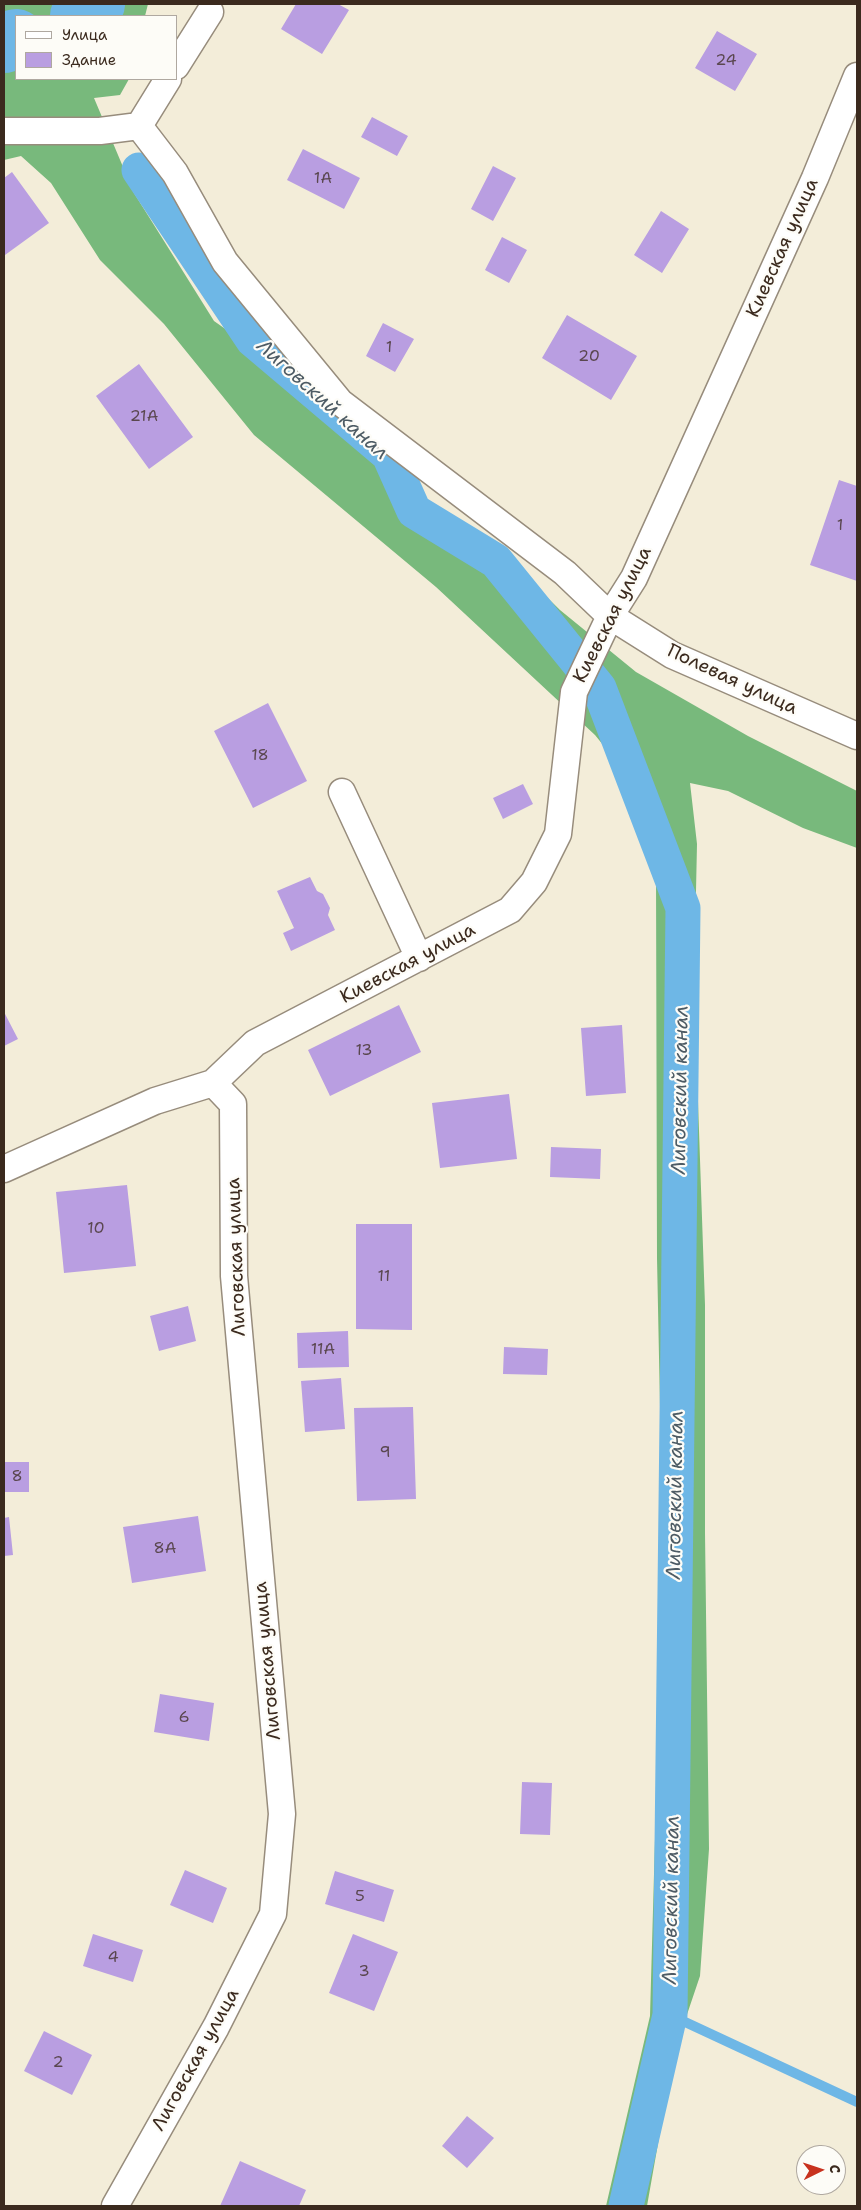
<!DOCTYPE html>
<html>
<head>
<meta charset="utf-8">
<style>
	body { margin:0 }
	#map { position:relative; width:861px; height:2210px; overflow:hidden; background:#f3edd9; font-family:"Shantell Sans",sans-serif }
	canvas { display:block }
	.frame { position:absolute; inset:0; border:5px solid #3b2a1e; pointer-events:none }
	.legend { position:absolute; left:15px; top:15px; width:162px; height:65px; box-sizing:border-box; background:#fdfcf7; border:1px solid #afa8a0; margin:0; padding:6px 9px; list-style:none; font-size:15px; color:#3b2a1e }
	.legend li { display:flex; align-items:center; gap:10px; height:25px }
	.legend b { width:25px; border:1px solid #afa8a0 }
	.north { position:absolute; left:796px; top:2145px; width:50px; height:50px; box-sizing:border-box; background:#fdfcf7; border:1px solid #afa8a0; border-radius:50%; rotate:86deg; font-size:14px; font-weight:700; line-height:20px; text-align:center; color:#3b2a1e }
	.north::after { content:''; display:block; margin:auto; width:18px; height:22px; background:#c8321e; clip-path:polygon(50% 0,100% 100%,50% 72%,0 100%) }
</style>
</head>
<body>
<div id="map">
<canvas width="861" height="2210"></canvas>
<div class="frame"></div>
<ul class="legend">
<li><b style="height:6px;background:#fff"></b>Улица</li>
<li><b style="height:14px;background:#b99ee1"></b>Здание</li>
</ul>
<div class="north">С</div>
</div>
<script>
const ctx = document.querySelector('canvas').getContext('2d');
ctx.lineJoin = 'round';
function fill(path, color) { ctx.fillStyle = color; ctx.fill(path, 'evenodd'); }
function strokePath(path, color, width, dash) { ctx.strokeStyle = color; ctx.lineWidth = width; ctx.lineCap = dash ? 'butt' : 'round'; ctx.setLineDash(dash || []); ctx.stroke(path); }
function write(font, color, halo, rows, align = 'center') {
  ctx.font = font + ' "Shantell Sans",sans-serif'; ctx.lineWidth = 4.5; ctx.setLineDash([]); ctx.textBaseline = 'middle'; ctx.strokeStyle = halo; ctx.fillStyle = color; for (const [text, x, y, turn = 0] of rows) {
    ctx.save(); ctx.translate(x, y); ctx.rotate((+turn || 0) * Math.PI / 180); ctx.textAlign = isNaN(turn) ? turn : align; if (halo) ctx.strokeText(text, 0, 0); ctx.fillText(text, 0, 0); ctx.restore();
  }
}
fill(new Path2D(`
	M4,4h144l-3,12h-129v63h113l-9,16 -26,3 40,95 80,128 98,69 113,113 71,44 64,63 76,62 112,64 109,55v57l-54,-20 -75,-37 -38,-8 7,61 -3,141 11,320v228l4,316 -9,127 -26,77 -27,153h-41l44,-190 13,-461 -6,-297 -1,-385 -40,-112 -21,-26 -159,-148 -182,-152 -90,-111 -64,-64 -49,-77 -30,-27 -17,4z`), '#78b97c');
strokePath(new Path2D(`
	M670,2015l187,87`), '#6eb7e6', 10);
strokePath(new Path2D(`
	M139,170l114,170 136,115 25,56 82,50 103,127 84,220 -13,1107 -44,191`), '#6eb7e6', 35);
strokePath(new Path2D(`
	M80,16l11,-4 4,-8
	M4,43l12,-4`), '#6eb7e6', 60);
fill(new Path2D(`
	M296,4h42l11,6 -27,44 -41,-25z
	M717,31l40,23 -22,37 -40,-23z
	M372,117l36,19 -11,20 -36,-19z
	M303,149l57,29 -16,31 -57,-29z
	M493,166l23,12 -23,43 -22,-12z
	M12,172l37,51 -44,32 -1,-77z
	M661,211l28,18 -27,44 -28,-18z
	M502,237l25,13 -18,33 -24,-13z
	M567,315l70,41 -26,44 -69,-42z
	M383,323l31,16 -19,33 -29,-16z
	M139,364l54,73 -44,32 -53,-73z
	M839,480l18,6v95l-47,-16z
	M268,703l39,78 -54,27 -39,-77z
	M523,784l10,20 -30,15 -10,-21z
	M310,877l7,14 6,3 7,14 -2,7 7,15 -44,21 -8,-18 11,-5 -17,-37z
	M399,1005l22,47 -91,44 -22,-46z
	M4,1012l14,27 -14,7z
	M622,1025l4,68 -40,3 -5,-68z
	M509,1094l8,65 -77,9 -8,-65z
	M551,1147l50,2 -1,30 -50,-2z
	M127,1185l9,81 -72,7 -8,-81z
	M356,1224h56v106l-56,-1z
	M188,1306l8,35 -37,10 -9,-35z
	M348,1331l1,36 -51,1 -1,-35z
	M504,1347l44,2 -1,26 -44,-1z
	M341,1378l4,51 -40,3 -4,-51z
	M413,1407l3,92 -59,2 -3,-93z
	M4,1462h25v30h-25z
	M198,1516l8,55 -74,12 -9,-56z
	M9,1517l4,38 -9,1v-38z
	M160,1694l54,9 -5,38 -55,-9z
	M522,1782l30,1 -2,52 -30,-1z
	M185,1870l42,18 -14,35 -43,-18z
	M335,1871l59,19 -10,32 -59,-18z
	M93,1934l50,16 -10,32 -50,-16z
	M353,1934l45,18 -24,59 -45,-18z
	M44,2031l48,24 -20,40 -48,-24z
	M467,2116l27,22 -27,30 -25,-22z
	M240,2161l66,29 -7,16h-79z`), '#b99ee1');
const minor = new Path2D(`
	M176,66l34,-54
	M139,126l36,47 50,89 115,140 225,171 45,43 62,39 185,81
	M4,131h96l39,-5 29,-47
	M342,792l77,166
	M4,1169l151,-68 58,-18 42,-40 255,-133 24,-28 24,-48 16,-142 36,-76 24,-38 181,-400 42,-102
	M115,2206l101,-179 57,-113 9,-100 -48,-538 -1,-172 -20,-21`);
strokePath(minor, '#978c7c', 29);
strokePath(minor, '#fff', 26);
write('16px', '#5a474f', null, [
	["24",726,61],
	["1А",323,179],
	["1",389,348],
	["20",589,357],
	["21А",144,417],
	["1",840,526],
	["18",260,756],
	["13",364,1051],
	["10",96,1229],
	["11",384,1277],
	["11А",323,1350],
	["9",385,1453],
	["8",17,1477],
	["8А",165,1549],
	["6",184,1718],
	["5",360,1897],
	["4",113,1958],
	["3",364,1972],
	["2",58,2063]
]);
write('19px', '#3b2a1e', '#fdfcf7', [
	["Киевская улица",783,248,-66],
	["Киевская улица",613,615,-63],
	["Полевая улица",732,680,25],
	["Киевская улица",408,964,-28],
	["Лиговская улица",237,1257,-92],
	["Лиговская улица",268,1661,-95],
	["Лиговская улица",196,2060,-61]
]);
write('italic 20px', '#4d5b64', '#fdfcf7', [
	["Лиговский канал",322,400,42],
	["Лиговский канал",681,1090,-89],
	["Лиговский канал",676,1495,-89],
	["Лиговский канал",672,1900,-89]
]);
</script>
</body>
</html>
